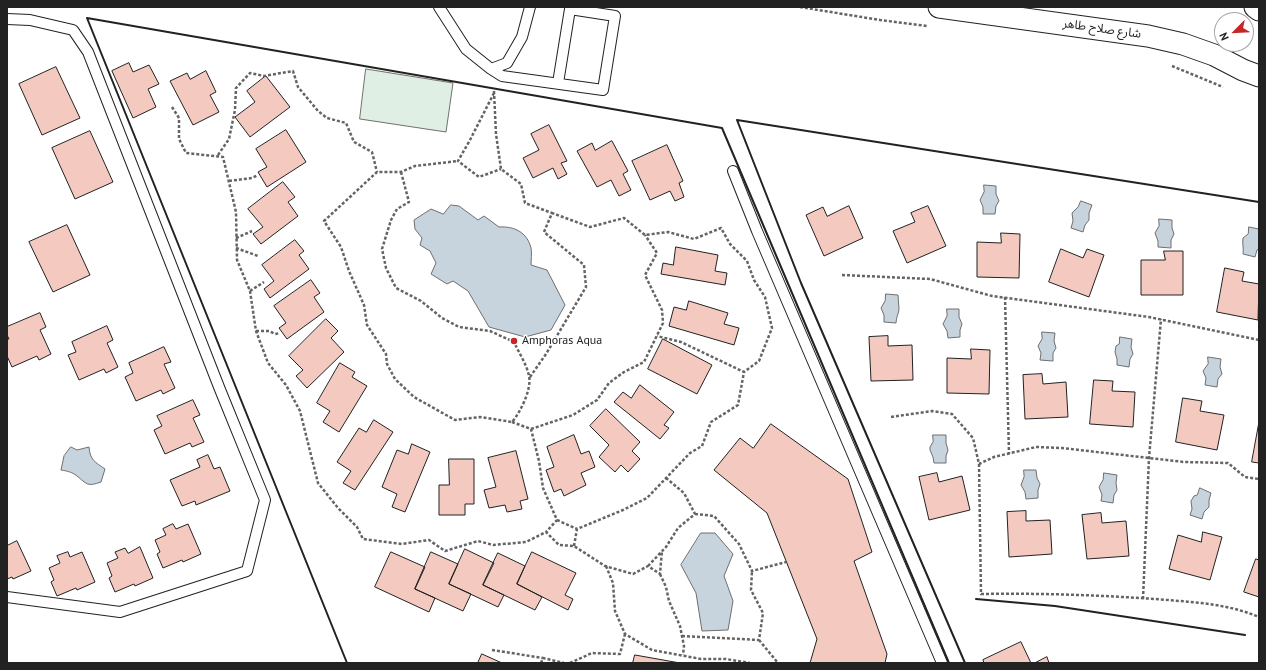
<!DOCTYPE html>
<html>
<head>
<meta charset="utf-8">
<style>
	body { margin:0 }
	#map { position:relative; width:1266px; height:670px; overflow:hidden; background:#fff; font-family:"PT Sans",sans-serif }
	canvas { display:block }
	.frame { position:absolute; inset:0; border:8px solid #222; pointer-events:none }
	.north { position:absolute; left:1214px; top:12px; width:40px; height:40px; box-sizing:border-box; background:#fff; border:1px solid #a7a7a7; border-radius:50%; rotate:246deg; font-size:11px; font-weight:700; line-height:16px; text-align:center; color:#222 }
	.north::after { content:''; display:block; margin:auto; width:14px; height:18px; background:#c62828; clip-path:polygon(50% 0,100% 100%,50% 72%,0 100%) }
</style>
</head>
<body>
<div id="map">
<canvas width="1266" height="670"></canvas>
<div class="frame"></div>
<div class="north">N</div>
</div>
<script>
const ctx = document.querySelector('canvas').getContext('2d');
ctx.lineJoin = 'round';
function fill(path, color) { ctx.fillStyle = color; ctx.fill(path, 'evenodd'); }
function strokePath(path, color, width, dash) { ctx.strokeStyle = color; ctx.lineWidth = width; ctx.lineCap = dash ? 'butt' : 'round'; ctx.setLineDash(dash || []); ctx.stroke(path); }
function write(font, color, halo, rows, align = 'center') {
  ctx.font = font + ' "PT Sans","Noto Sans Arabic",sans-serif'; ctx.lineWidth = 3; ctx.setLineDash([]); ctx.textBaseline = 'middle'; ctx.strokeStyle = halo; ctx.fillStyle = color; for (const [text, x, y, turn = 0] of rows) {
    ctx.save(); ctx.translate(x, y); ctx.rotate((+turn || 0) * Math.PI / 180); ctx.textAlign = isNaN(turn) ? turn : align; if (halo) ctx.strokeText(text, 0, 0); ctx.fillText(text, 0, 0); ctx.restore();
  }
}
const green = new Path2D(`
	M366,69l87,14 -7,49 -86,-13z`);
fill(green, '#e0efe3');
strokePath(green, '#6f6f6f', 1);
const water = new Path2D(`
	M984,185l12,1v8l3,7 -3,5 -1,8h-12v-7l-3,-7 4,-8z
	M1081,201l11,4 -3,8v7l-4,5 -2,7 -12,-4 2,-7 -1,-8 6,-6z
	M451,205l8,1 19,14 6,-4 15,11c15,-1 28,5 32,21 1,5 0,12 0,17l16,5 18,35 -14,25 -26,7 -36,-10 -21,-36 -15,-10 -6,3 -16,-10 5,-11 -6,-12 -10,-6 2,-7 -7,-9 -1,-9 17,-11 12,5z
	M1159,219l13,1v8l2,6 -3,6v8l-13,-1v-6l-3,-8 4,-7z
	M1249,227l10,2v19l-2,2 -2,7 -12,-3c1,-6 -1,-10 0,-16l5,-4z
	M886,294l12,1c0,5 1,9 1,14 0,4 -3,8 -3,14l-12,-1v-7l-3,-7 4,-7z
	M947,309h12v8l3,7 -2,6v7l-12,1 -1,-7 -4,-7 4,-8z
	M1042,332l13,1 -1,8 2,7 -3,5v8l-13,-1 1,-7 -3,-7 4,-7z
	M1120,337l12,2 -1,8 2,7 -3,5 -1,8 -12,-2v-6l-2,-7 1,-6 3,-2z
	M1208,357l13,2 -1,8 2,7 -4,5 -1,8 -12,-2 1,-7 -3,-7 5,-7z
	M933,435h13v8l2,7 -2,6v7h-12l-1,-6 -3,-7v-3l3,-5z
	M71,447l6,3 12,-3c1,13 6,15 16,22l-4,13c-14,5 -14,2 -24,-6 -5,-4 -10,-5 -16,-6l3,-14z
	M1024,470h12l1,8 3,6 -2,6v8l-12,1 -1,-7 -4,-7 3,-8z
	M1104,473l13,2 -1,8 1,7 -3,5 -1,8 -12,-2 1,-6 -3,-8 4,-7z
	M1200,488l11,5 -2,7v7l-5,5 -2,7 -12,-4 2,-6 -1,-8 3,-5 3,-1z
	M701,533h14l18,21 -9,22 9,25 -5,29 -26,1 -6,-38 -15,-28z`);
fill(water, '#c7d3dd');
strokePath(water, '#6f6f6f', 1);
const building = new Path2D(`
	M129,63l4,9 16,-7 10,19 -11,5 8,18 -23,11 -21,-47z
	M56,67l24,51 -38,17 -23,-51z
	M206,71l10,21 -6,3 9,17 -26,13 -23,-44 17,-8 3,6z
	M266,76l24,31 -40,30 -15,-20 20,-15 -8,-11z
	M549,125l18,36 -6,2 6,11 -9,5 -5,-11 -20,10 -10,-20 16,-8 -8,-16z
	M286,130l20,32 -39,25 -9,-15 9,-5 -11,-18z
	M90,131l23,51 -38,17 -23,-51z
	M612,141l16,30 -5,3 8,16 -12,6 -8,-16 -14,7 -20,-36 15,-8 3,7z
	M667,145l16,36 -4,2 5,14 -9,4 -5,-10 -20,9 -18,-39z
	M283,182l12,15 -7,5 10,14 -37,28 -8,-10 10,-7 -15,-18z
	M849,206l14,32 -39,18 -18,-41 17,-8 4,9z
	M928,206l18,40 -39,17 -14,-32 22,-9 -4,-9z
	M67,225l23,50 -37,17 -24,-50z
	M1001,233l19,1 -1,44 -42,-1v-35l24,1z
	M295,240l9,11 -5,4 10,14 -39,29 -6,-9 10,-8 -12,-16z
	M676,247l42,8 -3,16 12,2 -2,12 -64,-11 2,-11 10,2z
	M1061,249l22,9 4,-9 17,6 -15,42 -40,-15z
	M1164,251h19v44h-42v-35h24z
	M1225,268l19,4 -2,9 17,3 -1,36 -41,-8z
	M311,280l9,13 -6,4 10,15 -37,27 -8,-11 7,-5 -12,-17z
	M689,301l39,12 -4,11 15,4 -5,17 -65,-19 5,-19 12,3z
	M40,313l6,14 -6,3 11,24 -12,6 -2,-4 -25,11 -5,-11v-17h2l-2,-4v-8z
	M326,319l12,12 -7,7 13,14 -37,36 -11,-12 7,-6 -14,-14z
	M107,326l6,14 -6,3 11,24 -12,6 -2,-4 -25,11 -11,-25 8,-3 -4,-10z
	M888,336v10l24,-1 1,35 -42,1 -2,-44z
	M663,339l49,26 -15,29 -49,-25z
	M164,347l7,15 -7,2 11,24 -12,6 -2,-4 -25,11 -11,-24 8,-4 -4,-10z
	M971,349l19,1 -1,44 -42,-1v-35l24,1z
	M340,363l15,9 -3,5 15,9 -28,46 -16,-10 7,-11 -13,-8z
	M1042,374l1,10 23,-2 2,35 -43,2 -2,-44z
	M1094,380l19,1 -1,10 23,1 -2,35 -43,-3z
	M640,385l34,27 -10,13 5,3 -9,11 -46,-37 9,-10 8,6z
	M1183,398l19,3 -2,10 24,4 -7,35 -41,-8z
	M193,400l7,15 -7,3 11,24 -12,5 -2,-4 -25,11 -11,-24 8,-4 -5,-10z
	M606,409l34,33 -8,9 8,8 -12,13 -7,-7 -6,7 -16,-15 10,-12 -19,-19z
	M374,420l19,12 -38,58 -12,-7 8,-12 -14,-9 22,-34 7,4z
	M1259,422v41l-7,-1z
	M771,424l77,55 24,73 -18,9 33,93 -2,9h-75l7,-24 -50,-126 -53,-43 26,-32 13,10z
	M574,435l7,19 8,-3 6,16 -14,6 5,12 -22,11 -3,-7 -7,3 -8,-22 8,-3 -7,-20z
	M412,444l18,8 -25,60 -13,-5 5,-13 -15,-7 15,-37 11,4z
	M516,451l12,48 -8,2 2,8 -15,3 -2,-7 -16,3 -5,-18 12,-3 -8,-29z
	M208,455l6,14 6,-2 10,24 -34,14 -1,-4 -13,5 -12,-26 30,-13 -3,-7z
	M449,459h25v45h-9v11h-26v-30h10z
	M937,473l2,9 23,-6 8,34 -41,10 -10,-43z
	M1026,511v10l24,-1 2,34 -43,3 -2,-45z
	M1101,513l1,10 24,-2 3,35 -42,3 -5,-44z
	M173,524l3,5 12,-5 13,30 -18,8 -1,-2 -19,8 -6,-14 3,-2 -5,-12 11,-5 -3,-6z
	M1203,532l19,5 -12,43 -41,-11 9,-34 23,7z
	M17,541l14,30 -18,8 -1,-2 -5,2v-33z
	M140,547l13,31 -18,8 -1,-2 -19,8 -6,-14 3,-2 -5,-13 11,-5 -3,-6 10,-4 3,5z
	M465,549l29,14 -11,22 21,10 -6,12 -49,-23z
	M68,552l2,5 12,-5 13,30 -18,8 -1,-2 -19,8 -6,-14 3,-2 -5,-12 11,-5 -3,-7z
	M391,552l34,15 -10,22 20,9 -6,14 -54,-25z
	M431,552l27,12 -9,20 22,10 -8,17 -48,-22z
	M532,552l44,21 -11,22 8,4 -5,11 -51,-26z
	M498,553l27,13 -8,18 25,13 -7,13 -52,-25z
	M1256,559l3,1v37l-15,-5z
	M1021,642l10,21h-47l-1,-3z
	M482,654l20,9h-24z
	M635,655l45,8h-47z
	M1047,657l2,6h-14z`);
fill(building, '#f3c9c0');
strokePath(building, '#222', 1);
const lane = new Path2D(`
	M439,7l27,42 25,20 16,-6 15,-26 8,-30
	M7,19l23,1 43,10 15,22 131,335 46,113 -18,71 -127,41 -113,-15
	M491,69l11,7 101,14 12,-74 -45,-7 -12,74
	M733,171l24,60 185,432`);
const street = new Path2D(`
	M939,7l209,29 35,8 31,11 29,15 16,6
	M1255,7l4,3`);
strokePath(lane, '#222', 12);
strokePath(street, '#222', 23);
strokePath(new Path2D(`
	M800,7l80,13 47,6
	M1172,66l51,21
	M494,91l2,43 5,35 20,15 4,19 27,10
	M494,93l-24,47 -12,21 21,16 22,-8
	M172,107l7,11v21l7,14 37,4 13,55 1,48 13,31 6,40 12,32 18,22 14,26 18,72 20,25 19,19 6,12 39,5 27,-4 16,11 33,-10 15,4 33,-3 20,-10 13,13 15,1 31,20 28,8 15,-8 12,8 2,-24
	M218,155l11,-16 6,-29 1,-22 14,-15 14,3 29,-5 5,16 20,24 9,7 19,5 8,19 18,10 5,20
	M401,172l8,30 -12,7 -6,11 -9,29 4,19 10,20 25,13 21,17 17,9 31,4 24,11c5,11 13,23 15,34 3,13 -9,37 -17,46l-32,-5 -25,3 -41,-23 -19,-18 -8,-15 -1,-10 -19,-29 -3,-20 -15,-34 -8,-24 -17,-26 53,-49h24l14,-6 43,-5
	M229,181l23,-3 6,-3
	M236,238l16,-7
	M236,248l22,8
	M842,275l88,4 62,17 157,21 110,23
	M250,291l14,-9
	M1005,297l4,157
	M256,331h13l6,3 5,-1
	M530,377l16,-23 40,-67 -2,-22 -40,-33 8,-19 38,14 34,-9 21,17 23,-3 26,7 27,-11 9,16 17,17 7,19 11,17 7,31 -13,33 -15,11
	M891,417l41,-6 20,3 21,24 6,26 15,-7 42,-10 26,1 122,14 44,1 17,14 14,2
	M512,422l19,7 8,32 4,27 14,32 -11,12
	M531,429l42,-14 24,-15 12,-17 15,-11 20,-10 19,-39 -1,-13 -17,-35 12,-22 -12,-18
	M979,464l2,130c58,-1 116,1 174,5 35,3 71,4 104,18
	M695,514l19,2 25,28 13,27 34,-9
	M557,520l20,9
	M574,546l3,-17 46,-19 24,-12 43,-45 12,-7 9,-24 27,-17 6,-33 -63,-30 -24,-6
	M606,566l7,17 2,28 10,23 27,16 49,9h25l24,4
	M648,566l18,-19 12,-19 17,-14 -11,-21 -18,-15
	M660,574l6,13 3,14 11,25 4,20 -1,9
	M1143,599l6,-141 12,-139
	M682,636l77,4 4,-27 -12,-23 1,-19
	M759,640l19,23
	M492,650l51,8
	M541,663l2,-5 21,5
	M570,663l22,-10 28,1 5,-20`), '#646464', 2.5, [3, 2]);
strokePath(lane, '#fff', 10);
strokePath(street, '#fff', 21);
strokePath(new Path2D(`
	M976,599l79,7 190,29
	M347,663l-260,-645 635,110 227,535
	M965,663l-164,-380 -64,-163 522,82`), '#222', 2);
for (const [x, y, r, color] of [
	[514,341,4,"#c62828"]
]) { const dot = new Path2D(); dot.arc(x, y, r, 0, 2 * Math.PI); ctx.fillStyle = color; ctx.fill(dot); strokePath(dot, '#fff', 1.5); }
write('12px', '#222', '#fff', [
	["شارع صلاح طاهر",1102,29,8]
]);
write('12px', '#222', '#fff', [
	["Amphoras Aqua",522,341]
], 'left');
</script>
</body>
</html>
